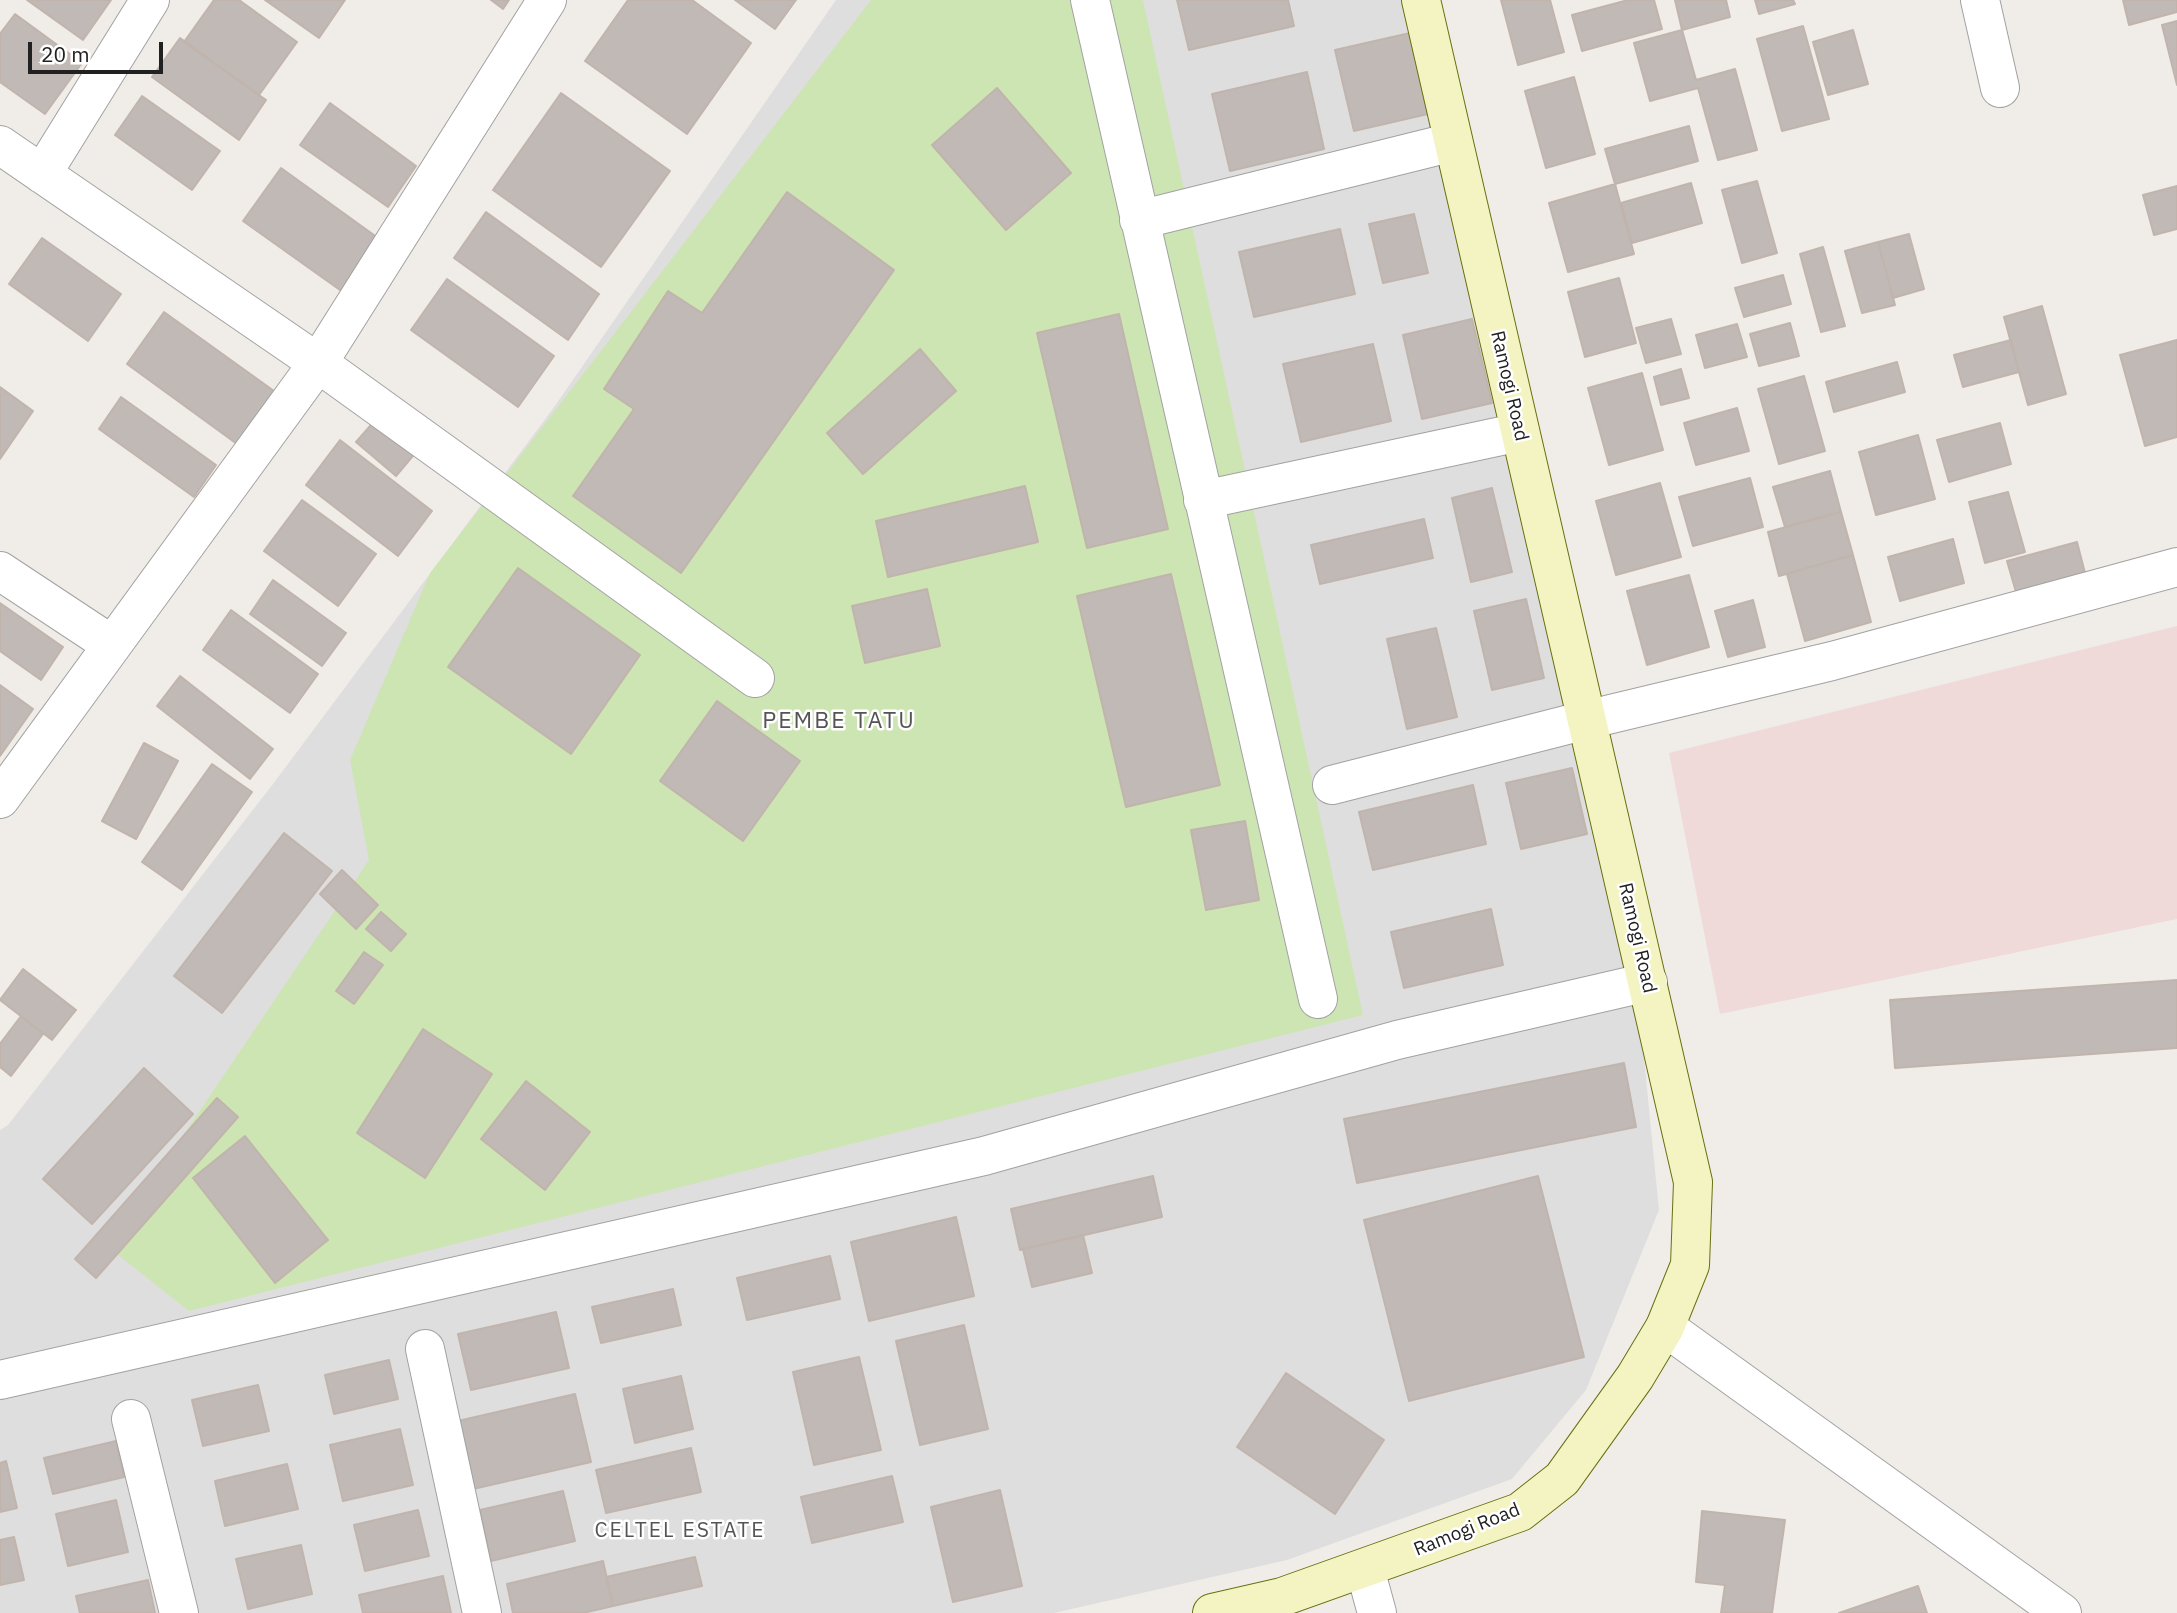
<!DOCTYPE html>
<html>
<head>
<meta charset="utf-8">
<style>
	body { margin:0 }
	#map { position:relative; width:2177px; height:1613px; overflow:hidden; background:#f0ede8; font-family:"IBM Plex Sans",sans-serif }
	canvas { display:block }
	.scale { position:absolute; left:28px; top:42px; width:135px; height:32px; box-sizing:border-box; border:4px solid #212121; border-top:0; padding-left:9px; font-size:21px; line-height:24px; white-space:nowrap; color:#212121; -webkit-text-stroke:5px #fff; paint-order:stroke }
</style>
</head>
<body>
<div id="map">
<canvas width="2177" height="1613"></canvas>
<div class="scale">20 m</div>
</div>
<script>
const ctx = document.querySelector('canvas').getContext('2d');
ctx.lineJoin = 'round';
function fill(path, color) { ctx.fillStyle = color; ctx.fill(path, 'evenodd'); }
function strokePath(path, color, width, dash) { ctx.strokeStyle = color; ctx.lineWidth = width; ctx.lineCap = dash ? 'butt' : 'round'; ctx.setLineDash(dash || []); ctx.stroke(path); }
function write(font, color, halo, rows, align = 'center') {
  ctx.font = font + ' "IBM Plex Sans",sans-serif'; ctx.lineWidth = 5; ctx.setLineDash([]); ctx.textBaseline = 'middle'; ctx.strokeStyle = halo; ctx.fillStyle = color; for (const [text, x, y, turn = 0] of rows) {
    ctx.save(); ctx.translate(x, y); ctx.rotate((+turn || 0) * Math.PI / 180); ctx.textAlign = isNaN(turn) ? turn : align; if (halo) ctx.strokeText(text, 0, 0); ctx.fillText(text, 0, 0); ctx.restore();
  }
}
fill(new Path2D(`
	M836,0h585l207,896 31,314 -73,180 -74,89 -225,81 -233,53h-1054v-483l8,-5 265,-341 279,-374z`), '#dfdede');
fill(new Path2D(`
	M2177,626v293l-457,95 -51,-261z`), '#efd9d9');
fill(new Path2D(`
	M871,0h272l220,1015 -1174,296 -81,-64 261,-387 -19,-100 80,-187z`), '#cde5b3');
const building = new Path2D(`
	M27,0h84l-28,40z
	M214,0h25l58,42 -38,53 -75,-53z
	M265,0h80l-26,38z
	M491,0h18l-6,9z
	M628,0h64l59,43 -64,91 -102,-73z
	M735,0h61l-21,29z
	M1177,0h111l6,26 -105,24z
	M1501,0h49l14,52 -46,13z
	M1628,0h26l8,29 -80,22 -10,-36z
	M1675,0h51l4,17 -48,13z
	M1755,0h38l2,4 -36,10z
	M2123,0h54v12l-48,13z
	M15,14l67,49 -37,51 -45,-32v-48z
	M2177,21v64l-15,-60z
	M1803,26l26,93 -47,12 -25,-92z
	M1682,30l14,50 39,-11 22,81 -39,10 -20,-72 -48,13 -16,-58z
	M1853,30l15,54 -40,11 -15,-53z
	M1410,33l18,81 -74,17 -19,-81z
	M180,38l86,62 -27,40 -87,-63z
	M1307,72l17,77 -94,22 -18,-77z
	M1574,77l21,77 -49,14 -21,-77z
	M997,88l74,85 -65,57 -74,-85z
	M561,93l109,78 -69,96 -108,-77z
	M142,96l78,55 -28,39 -77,-55z
	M330,103l86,63 -28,41 -88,-62z
	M1689,126l9,35 -83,23 -10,-35z
	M281,168l104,75 -38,52 -104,-74z
	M1757,181l20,72 -35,10 -20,-73z
	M1691,183l11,40 -70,20 -11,-40z
	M1615,184l19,70 -66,18 -19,-69z
	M2177,186v43l-23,6 -11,-40z
	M787,192l107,78 -213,303 -108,-77 61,-87 -30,-20 64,-98 34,22z
	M486,212l113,82 -31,46 -114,-82z
	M1414,214l14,59 -45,10 -14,-59z
	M1340,229l15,65 -101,23 -15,-65z
	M1909,234l15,55 -31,9 -15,-56z
	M42,238l79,56 -33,47 -79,-57z
	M1878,242l17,63 -33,8 -17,-62z
	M1823,247l22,79 -24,6 -21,-78z
	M1783,275l8,29 -47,13 -9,-29z
	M1619,278l17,65 -51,14 -17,-65z
	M447,279l107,77 -36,51 -107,-77z
	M2042,306l24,88 -38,11 -24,-88z
	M164,312l110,79 -37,53 -110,-80z
	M1119,314l49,215 -81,19 -50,-215z
	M1472,319l20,84 -70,16 -19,-84z
	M1671,319l10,35 -35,9 -10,-35z
	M1790,323l9,33 -40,10 -9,-32z
	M1737,324l10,33 -42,11 -9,-33z
	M2011,340l8,32 -56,15 -9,-32z
	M2177,340v97l-32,9 -25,-91z
	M1373,344l18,77 -90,21 -18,-78z
	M920,349l36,42 -93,83 -36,-41z
	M1897,362l8,30 -71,20 -8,-30z
	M1681,369l8,29 -28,7 -7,-28z
	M1642,373l21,77 -54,15 -21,-77z
	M1804,376l21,75 -46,13 -21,-75z
	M0,387l33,24 -33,48z
	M121,397l95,68 -22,32 -95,-68z
	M1737,408l12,43 -53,14 -12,-42z
	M378,417l39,34 -21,25 -40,-34z
	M2000,423l11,41 -62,18 -12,-42z
	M1918,435l17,64 -59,16 -17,-63z
	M340,440l92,71 -34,45 -92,-71z
	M1830,471l11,41 -56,15 -12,-40z
	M1750,478l13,49 -70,19 -14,-49z
	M1660,483l21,74 -65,18 -20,-74z
	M1025,486l13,56 -150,35 -12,-56z
	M1492,488l20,84 -41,10 -19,-84z
	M2008,492l17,60 -40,11 -16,-61z
	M302,500l74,54 -38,52 -74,-55z
	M1841,512l12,43 -74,21 -11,-44z
	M1424,519l9,39 -113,26 -9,-39z
	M1953,539l11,44 -64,18 -12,-44z
	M2077,542l8,31 -69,19 -9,-31z
	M1853,555l18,67 -66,19 -18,-67z
	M518,568l122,87 -69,99 -123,-87z
	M1171,574l49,211 -94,22 -49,-211z
	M1689,575l20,72 -62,18 -20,-74z
	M273,580l73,53 -24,33 -72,-52z
	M927,589l13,57 -75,17 -13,-57z
	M1526,599l18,79 -52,12 -18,-79z
	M1753,600l12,47 -37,10 -13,-46z
	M0,603l63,44 -22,33 -41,-29z
	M231,610l87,64 -28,39 -87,-63z
	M1436,628l21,89 -50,12 -20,-90z
	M180,676l93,73 -23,30 -93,-73z
	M0,685l33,24 -33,47z
	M717,701l83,60 -57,80 -83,-60z
	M144,743l34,18 -42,78 -34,-18z
	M212,764l40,28 -70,98 -40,-28z
	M1572,768l15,66 -66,15 -15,-66z
	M1473,785l13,59 -113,26 -14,-58z
	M1245,821l14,79 -53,10 -15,-80z
	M284,833l48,38 -110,142 -48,-37z
	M342,870l36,35 -22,24 -36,-35z
	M1491,909l12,56 -99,23 -13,-56z
	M381,912l25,22 -15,17 -25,-22z
	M364,952l19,13 -29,39 -18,-13z
	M23,969l53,41 -24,30 -52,-40z
	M2177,980v68l-282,20 -5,-68z
	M21,1016l22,18 -32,42 -11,-9v-23z
	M423,1029l69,45 -67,104 -68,-45z
	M1624,1063l12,64 -279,56 -13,-64z
	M144,1068l49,46 -101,110 -49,-45z
	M526,1081l64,51 -45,58 -64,-51z
	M217,1098l21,19 -142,161 -21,-19z
	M245,1136l83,104 -53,43 -82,-105z
	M1153,1176l9,41 -142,33 -9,-41z
	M1538,1176l46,181 -175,44 -45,-181z
	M956,1217l18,79 -105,25 -18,-79z
	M1083,1235l9,38 -60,14 -9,-38z
	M830,1256l10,43 -93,21 -10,-42z
	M673,1289l8,36 -80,18 -9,-36z
	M556,1312l13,56 -98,22 -13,-56z
	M964,1325l24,104 -68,16 -24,-104z
	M859,1357l22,93 -67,15 -21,-93z
	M389,1360l9,39 -64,15 -9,-39z
	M1286,1373l98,67 -49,74 -98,-67z
	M681,1376l12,53 -58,14 -12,-54z
	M258,1385l11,46 -66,15 -11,-46z
	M575,1394l16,68 -118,27 -15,-68z
	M400,1429l13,56 -70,16 -13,-56z
	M116,1441l8,36 -71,17 -9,-36z
	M691,1448l10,44 -95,21 -10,-43z
	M6,1461l11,47 -17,4v-49z
	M287,1464l11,45 -73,17 -10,-45z
	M892,1476l11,46 -91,21 -11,-46z
	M1000,1490l22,96 -69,16 -22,-95z
	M563,1491l12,50 -84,20 -11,-51z
	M116,1500l12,52 -60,14 -12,-52z
	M418,1510l11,46 -64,15 -11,-46z
	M1702,1511l83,9 -13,93h-51l4,-28 -29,-3z
	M14,1537l10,43 -24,5v-45z
	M301,1545l11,49 -64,15 -12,-50z
	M695,1557l7,29 -89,20 -7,-29z
	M603,1561l10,45 -30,7h-70l-6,-29z
	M443,1576l8,37h-88l-4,-18z
	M148,1580l7,33h-75l-4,-17z
	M1918,1586l9,27h-88z`);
fill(building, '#c0b9b5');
strokePath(building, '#c1b4ac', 2);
const street = new Path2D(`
	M1090,0l228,999
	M1980,0l20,88
	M0,145l318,218 437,315
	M42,174l108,-174
	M1139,220l314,-78
	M1203,500l317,-68
	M0,571l112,74
	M1332,785l254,-65 246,-59 345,-94
	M0,799l318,-436 229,-363
	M1665,1327l397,286
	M425,1349l57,264
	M0,1380l984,-224 413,-116 251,-58
	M131,1419l48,194
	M1365,1569l12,44`);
const secondary = new Path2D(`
	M1212,1613l70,-16 238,-85 42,-33 73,-102 30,-50 25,-62 3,-83 -272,-1182`);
strokePath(street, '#a2a2a2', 40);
strokePath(secondary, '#69700f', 40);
strokePath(street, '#fff', 38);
strokePath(secondary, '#f4f4c2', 38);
write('19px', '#212121', '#fff', [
	["Ramogi Road",1509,386,77],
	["Ramogi Road",1637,938,77],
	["Ramogi Road",1467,1530,-22]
]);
ctx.letterSpacing = '2px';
write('21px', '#545454', '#fff', [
	["CELTEL ESTATE",680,1531]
]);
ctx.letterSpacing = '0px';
ctx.letterSpacing = '2px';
write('23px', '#545454', '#fff', [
	["PEMBE TATU",839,721]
]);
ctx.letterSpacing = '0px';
</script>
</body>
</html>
